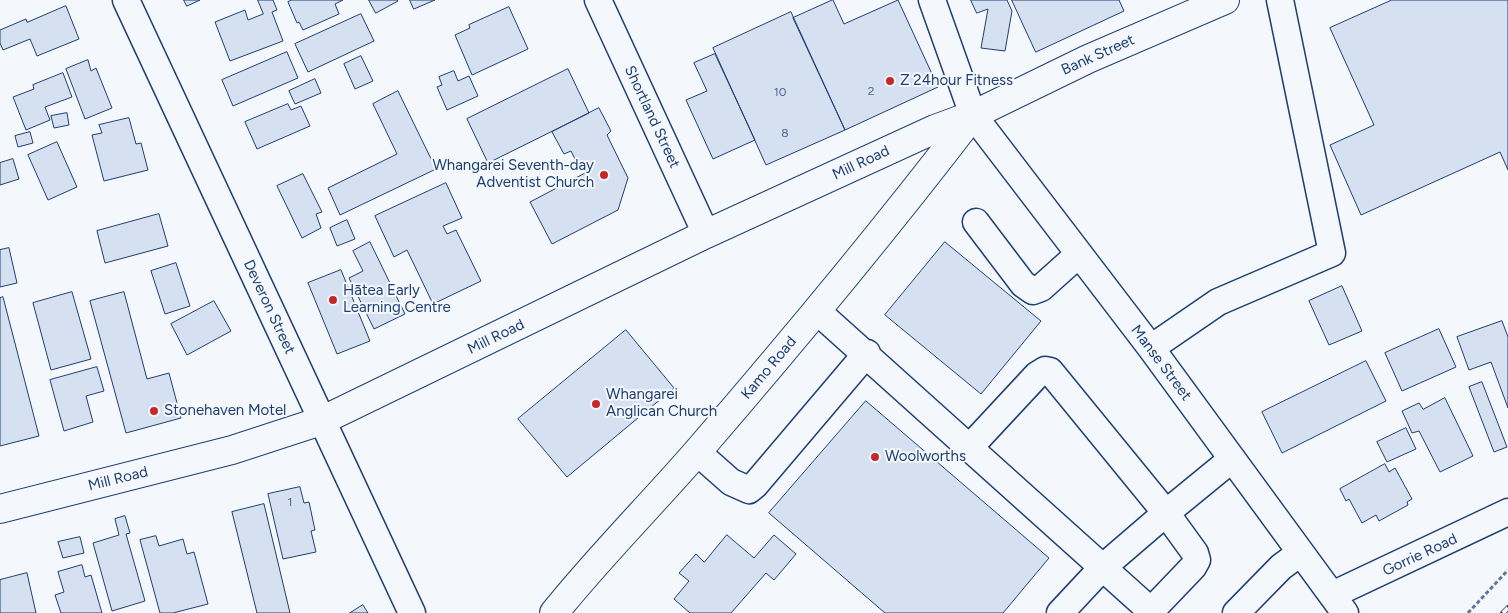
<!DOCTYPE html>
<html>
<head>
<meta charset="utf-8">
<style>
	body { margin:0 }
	canvas { display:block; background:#f4f7fb }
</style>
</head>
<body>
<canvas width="1508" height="613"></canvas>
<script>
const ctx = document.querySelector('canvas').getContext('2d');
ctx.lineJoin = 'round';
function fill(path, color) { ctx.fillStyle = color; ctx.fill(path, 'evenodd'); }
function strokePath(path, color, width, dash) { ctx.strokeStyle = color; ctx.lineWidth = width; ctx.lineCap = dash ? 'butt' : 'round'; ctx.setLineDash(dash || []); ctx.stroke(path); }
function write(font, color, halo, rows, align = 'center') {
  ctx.font = font + ' Figtree,sans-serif'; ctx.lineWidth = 4; ctx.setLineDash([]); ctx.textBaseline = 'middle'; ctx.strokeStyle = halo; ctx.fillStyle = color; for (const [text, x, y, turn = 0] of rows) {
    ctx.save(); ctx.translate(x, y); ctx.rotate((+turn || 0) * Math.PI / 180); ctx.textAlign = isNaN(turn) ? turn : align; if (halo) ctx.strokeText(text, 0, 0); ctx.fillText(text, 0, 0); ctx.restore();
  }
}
const building = new Path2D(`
	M184,0h16l-13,6z
	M258,0h15l4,10 -5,2 11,29 -53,20 -15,-39 30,-12 3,10 15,-6z
	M292,0h51l-8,4 4,10 -36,16 -4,-8 -2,1 -9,-21z
	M369,0h28l1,1 -22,12z
	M410,0h25l-21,9z
	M833,0l11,24 54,-24 40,87 -93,43 -52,-112z
	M971,0h36l5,11 -7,40 -24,-3 7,-39 -11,4z
	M1012,0h107l5,11 -88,41z
	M1392,0h116v170l-8,-18 -139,63 -31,-70 44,-20 -44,-97z
	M66,6l13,33 -42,17 -7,-17 -27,11 -3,-7v-13l26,-11 1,3z
	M509,7l19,42 -56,26 -17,-40 15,-7 -1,-3z
	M791,12l54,118 -79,35 -53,-117z
	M361,14l13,27 -66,31 -13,-28z
	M287,52l11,26 -65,28 -11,-26z
	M715,54l40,86 -42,19 -27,-59 21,-9 -13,-28z
	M361,56l12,25 -18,8 -11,-25z
	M88,60l3,11 5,-3 16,40 -27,11 -19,-50z
	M568,69l21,44 -101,50 -21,-44z
	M454,71l4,10 11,-5 9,20 -31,14 -10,-23 5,-2 -3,-8z
	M63,73l9,24 -27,10 5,13 -24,10 -13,-33 21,-8 -1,-4z
	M315,79l6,14 -26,11 -6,-13z
	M398,91l38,78 -96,46 -12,-27 69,-34 -24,-50z
	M288,104l3,6 10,-4 9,20 -53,23 -12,-27z
	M599,108l12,23 -4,4 21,43 -10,32 -66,34 -22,-42 57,-30 -4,-8 -5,1 -7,-14 -7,3 -12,-22z
	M67,113l2,12 -15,3 -3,-12z
	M129,118l7,26 5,-1 7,27 -44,11 -12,-46 10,-2 -3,-8z
	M30,132l3,11 -15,4 -3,-11z
	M57,142l20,45 -29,13 -20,-45z
	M13,159l6,20 -19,6v-22z
	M303,174l19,38 -6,2 5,14 -19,10 -25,-52z
	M446,183l16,35 -19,8 4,8 9,-4 25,51 -48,23 -26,-54 -13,7 -19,-41z
	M159,214l9,32 -63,17 -8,-32z
	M347,220l8,19 -18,7 -7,-18z
	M370,242l35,72 -31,15 -25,-51 14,-7 -10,-20z
	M945,242l96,79 -60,73 -96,-79z
	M9,248l8,35 -17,4v-37z
	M176,263l14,43 -25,8 -14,-43z
	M341,270l29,71 -33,13 -29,-71z
	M1342,286l20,45 -33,14 -20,-44z
	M72,292l19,67 -40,11 -18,-67z
	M124,292l23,87 22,-6 12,45 -55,15 -36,-132z
	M3,297l36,139 -39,10v-148z
	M214,301l17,30 -44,24 -16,-31z
	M1502,321l6,16v71l-17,-46 -22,8 -12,-33z
	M1439,329l17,38 -54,24 -17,-38z
	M626,330l48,58 -107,89 -49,-58z
	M1366,361l20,40 -104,52 -20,-41z
	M97,367l7,24 -18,5 7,26 -29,9 -14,-51z
	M1482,382l25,65 -13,5 -25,-65z
	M1445,398l28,58 -33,16 -21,-41 -7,2 -10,-22 17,-8 4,6z
	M866,401l183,157 -46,55h-118l-116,-100z
	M1406,428l10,21 -29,13 -10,-20z
	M1385,464l4,8 6,-4 17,31 -5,3 1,3 -29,16 -3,-6 -14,8 -13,-24 -3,2 -6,-12z
	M300,487l4,16 5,-1 6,28 -4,1 5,21 -33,7 -15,-65z
	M264,504l26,109h-33l-25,-101z
	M125,516l5,17 -4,1 19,67 -33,10 -19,-68 26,-8 -4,-16z
	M727,535l27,23 20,-23 22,19 -22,26 -8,-7 -35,40h-41l-16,-14 15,-18 -10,-8 17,-19 8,8z
	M156,536l3,10 24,-7 4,15 7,-2 14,52 -35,9h-13l-20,-73z
	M80,537l4,16 -21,5 -5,-16z
	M82,565l3,12 6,-2 11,38h-41l-6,-18 9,-3 -6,-20z
	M27,573l9,40h-36v-33z
	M363,605l5,8h-18z`);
fill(building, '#d5e0f0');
strokePath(building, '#1d3f73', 1);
const minor = new Path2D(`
	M126,0l286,613
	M598,0l108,234
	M932,0l41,115 178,233 194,265
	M976,222l47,62 10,7 8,-3 38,-34
	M817,311l334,300
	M1151,348l67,-46 114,-49 -52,-253
	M970,447l67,-72 8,-5 5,1 116,142 -64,55 -42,45
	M697,452l34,30 18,8 6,-5 112,-132
	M1332,595l176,-83
	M1149,613l44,-46 4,-7 -2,-7 -29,-40 66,-54
	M1236,613l45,-46 19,-14`);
const major = new Path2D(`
	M0,509l232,-59 89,-29 385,-187 229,-105 38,-14 115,-56 137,-59
	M554,613c45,-56 96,-107 143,-161 95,-110 188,-222 276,-337`);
strokePath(minor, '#1d3f73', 29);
strokePath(major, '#1d3f73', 30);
strokePath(new Path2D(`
	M1468,613l40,-43`), '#5e769c', 3, [4, 2.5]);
strokePath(minor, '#f4f7fb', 26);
strokePath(major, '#f4f7fb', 28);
const rail = new Path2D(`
	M1503,613l5,-5`);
strokePath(rail, '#1d3f73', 5.5);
strokePath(rail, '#f4f7fb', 4, [11]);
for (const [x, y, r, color] of [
	[890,81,5,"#c62828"],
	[604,175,5,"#c62828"],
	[333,300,5,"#c62828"],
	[596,404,5,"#c62828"],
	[154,411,5,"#c62828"],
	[875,457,5,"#c62828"]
]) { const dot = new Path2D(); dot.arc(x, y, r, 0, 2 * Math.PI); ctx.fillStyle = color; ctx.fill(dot); strokePath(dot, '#f4f7fb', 2); }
write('12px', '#4b6792', null, [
	["2",871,91],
	["10",780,92],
	["8",785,133],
	["1",290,502]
]);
write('15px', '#1d3f73', '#f4f7fb', [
	["Bank Street",1098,55,-24],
	["Shortland Street",652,117,65],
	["Mill Road",861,163,-25],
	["Deveron Street",269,307,65],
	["Mill Road",496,337,-26],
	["Manse Street",1161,363,53],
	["Kamo Road",769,368,-50],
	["Mill Road",118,479,-14],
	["Gorrie Road",1420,555,-25]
]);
write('15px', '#1d3f73', '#f4f7fb', [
	["Z 24hour Fitness",900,81],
	["Whangarei Seventh-day",594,166,"right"],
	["Adventist Church",594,183,"right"],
	["Hātea Early",343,291],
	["Learning Centre",343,308],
	["Whangarei",606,395],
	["Anglican Church",606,412],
	["Stonehaven Motel",164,411],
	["Woolworths",885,457]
], 'left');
</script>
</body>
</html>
